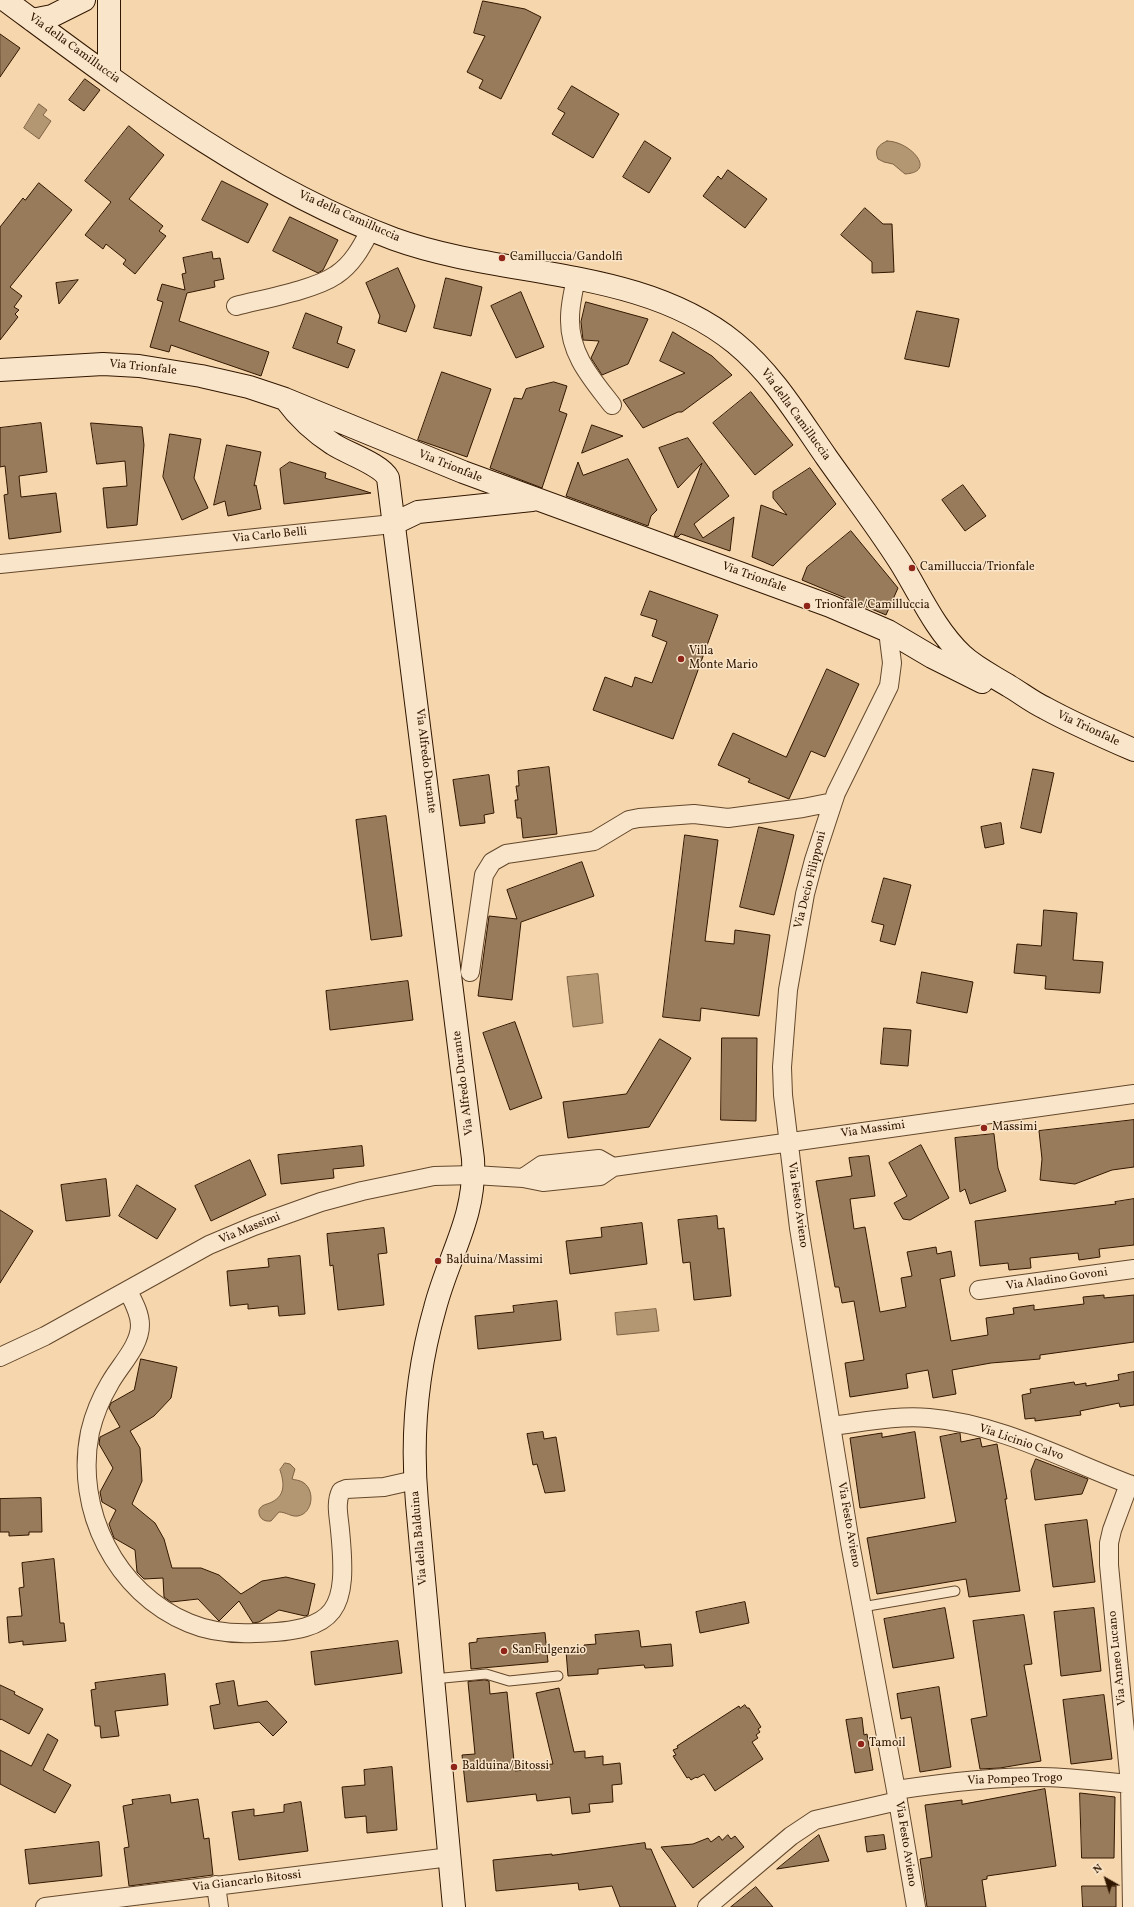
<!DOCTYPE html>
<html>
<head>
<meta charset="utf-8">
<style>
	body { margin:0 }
	#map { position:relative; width:1134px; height:1907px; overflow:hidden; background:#f6d7ad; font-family:Vollkorn,serif }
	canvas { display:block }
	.north { position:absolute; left:1086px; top:1859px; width:40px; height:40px; -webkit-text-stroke:3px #f9e5ca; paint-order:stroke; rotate:321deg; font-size:11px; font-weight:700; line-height:16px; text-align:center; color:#321700 }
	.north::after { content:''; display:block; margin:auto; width:14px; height:18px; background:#321700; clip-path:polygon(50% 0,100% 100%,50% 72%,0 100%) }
</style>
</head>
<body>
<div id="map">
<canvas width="1134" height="1907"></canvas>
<div class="north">N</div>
</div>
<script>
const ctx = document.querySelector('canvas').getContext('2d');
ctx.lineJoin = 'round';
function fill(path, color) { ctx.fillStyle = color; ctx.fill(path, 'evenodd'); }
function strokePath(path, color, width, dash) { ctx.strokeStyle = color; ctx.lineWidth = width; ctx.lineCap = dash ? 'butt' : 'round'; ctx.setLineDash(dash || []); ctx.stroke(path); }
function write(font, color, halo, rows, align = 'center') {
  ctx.font = font + ' Vollkorn,serif'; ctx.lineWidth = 3; ctx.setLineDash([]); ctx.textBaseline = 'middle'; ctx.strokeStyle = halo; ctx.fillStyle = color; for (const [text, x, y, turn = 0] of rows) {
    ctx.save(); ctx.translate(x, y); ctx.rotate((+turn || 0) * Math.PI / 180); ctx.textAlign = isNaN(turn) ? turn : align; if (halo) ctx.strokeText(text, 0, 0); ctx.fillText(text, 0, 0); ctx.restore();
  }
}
const water = new Path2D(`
	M39,104l8,6 -4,5 8,6 -12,18 -15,-11z
	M887,141c23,0 51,31 18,33l-12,-10 -9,-2 -6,-3c-4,-9 0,-14 9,-18z
	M598,974l5,49 -30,4 -6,-50z
	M656,1309l3,22 -42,4 -2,-22z
	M285,1463l5,1 5,5 -3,10c3,1 8,1 12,4 11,8 9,30 -6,33 -7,1 -12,-4 -19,-4l-8,9c-7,1 -13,-3 -12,-11 3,-6 7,-5 13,-8 14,-7 12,-20 8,-32z`);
fill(water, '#b39672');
strokePath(water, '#7f6344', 1);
const building = new Path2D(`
	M483,1l42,8 16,8 -40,82 -22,-11 4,-8 -16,-8 18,-36 -11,-3z
	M0,34l20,14 -20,29z
	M85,79l15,11 -16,21 -15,-11z
	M572,86l47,28 -26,44 -41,-24 13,-21 -7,-4z
	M129,126l35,29 -35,44 34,27 -4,5 7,5 -31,38 -12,-10 3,-4 -20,-16 -3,5 -18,-14 26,-33 -26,-21z
	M645,141l26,17 -22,35 -26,-16z
	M728,170l39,29 -22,29 -42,-32 15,-20 3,3z
	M222,181l46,23 -20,39 -46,-23z
	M39,183l33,27 -62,77 12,9 -8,11 5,3 -4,4 3,3 -18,23v-113l23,-29 2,2z
	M865,208l18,16h9l2,48 -22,1v-11l-31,-27z
	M290,217l48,23 -15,30 -5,3 -45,-22z
	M212,252l1,7 7,-1 4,21 -10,2 1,6 -28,6 -8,28 90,31 -8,24 -90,-31 -2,7 -19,-5 13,-45 -6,-2 5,-16 23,6 -3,-16 4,-1 -3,-15z
	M398,268l17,38 -9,26 -28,-9 2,-7 -14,-33z
	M446,278l36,9 -11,49 -37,-8z
	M78,280l-19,24 -3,-21z
	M521,292l23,55 -28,11 -25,-52z
	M586,302l62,17 -20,45 -26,11 -11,-17 8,-17 -16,-1 -2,-18z
	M917,311l42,8 -10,48 -44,-8z
	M306,313l36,14 -5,16 18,7 -7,18 -55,-20z
	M673,332l39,24 20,19 -50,37h-4l-35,16 -20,-28 62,-27 -25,-12z
	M442,372l49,17 -24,68 -49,-17z
	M554,382l13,4 -8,25 8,3 -25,74 -52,-20 24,-70 8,1 4,-10z
	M751,392l42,53 -38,30 -42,-52z
	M41,423l6,49 -28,4 2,21 35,-4 5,39 -52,7 -5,-44 4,-1 -3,-28 -5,1v-39z
	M91,423l51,4 2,18 -7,80 -30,3 -4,-40 24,-2 -2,-25 -28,3z
	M592,425l31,11 -41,17z
	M170,434l31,5 -7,39 14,30 -26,12 -19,-43z
	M688,438l41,58 -35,28 9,14 31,-21 -4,34 -49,-17 -3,3 -4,-1 28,-73 -24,25 -19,-40z
	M227,445l34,7 -7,34 2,-1 5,24 -33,7 -3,-15 -11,4z
	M628,459l29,51 -6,6 -3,10 -82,-30 12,-34 5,13z
	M290,462l36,11 -1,5 46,15 -87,11 -4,-35z
	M810,468l26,36 -63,62 -21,-9 9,-52 26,10 -14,-17v-6z
	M963,485l23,31 -21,15 -23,-31z
	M851,531l47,57 -12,27 -84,-35 5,-13z
	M650,591l68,24 -45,124 -80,-29 12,-33 27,10 3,-10 17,6 15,-41 -15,-6 5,-16 -16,-5z
	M827,669l32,15 -34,73 -14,-6 -22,48 -41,-17 2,-3 -32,-14 15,-32 53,24z
	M549,767l8,67 -34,4 -2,-20h-4l-2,-18h3l-2,-14h3l-1,-15z
	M1033,769l21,4 -13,60 -20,-5z
	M489,775l5,38 -10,2 1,8 -25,3 -7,-46z
	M386,816l16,120 -31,4 -15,-120z
	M1001,823l3,21 -19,4 -4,-21z
	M759,827l35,8 -20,80 -34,-8z
	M685,835l33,5 -13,101 29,3 1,-14 35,5 -11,81 -58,-8 -1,13 -37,-4z
	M582,862l12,34 -73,26 -9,78 -34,-4 11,-80 28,3 -10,-29z
	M884,878l27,7 -16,60 -15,-4 4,-16 -12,-3z
	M1044,910l33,3 -4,47 30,2 -3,31 -55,-4 1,-13 -32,-3 3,-29 24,2z
	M922,972l51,10 -6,31 -50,-10z
	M408,981l5,39 -83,10 -4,-39z
	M515,1022l27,76 -32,12 -27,-77z
	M884,1028l27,2 -3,36 -27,-2z
	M722,1038h35l-1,83 -35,-1z
	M660,1039l31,19 -42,69 -81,11 -5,-36 63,-8z
	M1134,1120v47l-22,3 -37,14 -35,-4 2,-21 -3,-28z
	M994,1134l4,34 8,23 -36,13 -5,-15 -5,3 -5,-54z
	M921,1145l28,53 -39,22 -7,-1 -9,-16 13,-7 -18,-33z
	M362,1146l2,20 -31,3 1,9 -53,6 -3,-29z
	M869,1156l6,40 -25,3 4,30 11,-2 15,85 26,-5 -5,-29 11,-2 -5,-24 29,-5 1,7 14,-3 4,25 -15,3 11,62 37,-6 -2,-17 28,-4 -1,-6 21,-3v5l50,-6 -1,-7 21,-2v3l30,-3v47l-94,13v4l-49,4 -39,7 4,24 -23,4 -5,-28 -22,4 2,14 -58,9 -5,-34 19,-3 -10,-59 -12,2 -3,-16h-4l-19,-106 36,-5 -3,-18z
	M250,1160l16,35 -55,26 -16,-35z
	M106,1179l4,37 -44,5 -5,-36z
	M137,1185l39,24 -19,30 -38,-23z
	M1134,1199v46l-35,4 1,8 -21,3 -1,-7 -48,5 1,10 -22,2 -1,-7 -28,3 -5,-45 141,-17 -1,-2z
	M0,1210l33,21 -33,52z
	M717,1216l1,13 6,-1 7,68 -37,4 -4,-38 -7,1 -5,-43z
	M642,1223l5,41 -77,10 -4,-33 36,-4 -1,-9z
	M384,1228l3,25 -9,1 6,51 -46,5 -5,-45 -3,1 -3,-32z
	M300,1256l5,58 -26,2 -1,-10 -30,3v-5l-18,2 -3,-35 42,-4 -1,-8z
	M557,1301l4,39 -83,9 -3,-33 39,-4 -1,-6z
	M141,1359l36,8 -6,31 -17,18 -24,15 10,17 2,33 -10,23 23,19 9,16 8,29h29l18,7 22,19 21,-13 24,-4 29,7 -7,31 -3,1 -26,-6 -20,12 -6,1 -14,-22 -20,20 -21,-22 -27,3 -7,-5 -1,-19 -19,1 -7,-7 -2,-22 -21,-12 -5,-14 7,-14 -14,-8 -2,-10 13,-24 -14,-24 1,-7 20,-10 -11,-19 2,-5 23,-13z
	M1134,1372v33l-14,2 -1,-4 -39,8 1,4 -46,6v-3l-10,1 -3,-24 9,-2 -1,-4 44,-7 1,3 11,-2v3l33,-6 -1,-5z
	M543,1432l1,7 12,-2 9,54 -20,2 -8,-29 -4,1 -6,-31z
	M915,1432l10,66 -65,10 -10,-70 32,-5v4z
	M960,1433l1,9 19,-4 2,9 15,-3 10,55h-2l15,92 -51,6 -3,-18 -89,15 -10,-56 89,-16 -16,-85z
	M1036,1459l52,20 -6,15 -47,6 -4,-29z
	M41,1498l1,34h-13v3l-20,1v-4h-9v-33z
	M1087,1520l8,62 -42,5 -8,-62z
	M54,1559l6,64h4l2,18 -43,4v-4l-14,2 -2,-26 15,-1 -3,-28 5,-1 -2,-24z
	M745,1602l4,21 -49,10 -4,-21z
	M945,1608l9,50 -61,10 -9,-49z
	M1094,1608l7,63 -40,5 -7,-64z
	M1024,1615l8,49 -8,1 17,96 -41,7 -20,1 -9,-50 16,-3 -14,-95z
	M639,1631l2,16 30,-3 2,22 -28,2 -1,-3 -46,4v5l-30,2 -2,-25 18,-2v-4l12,-1 -1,-9z
	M545,1633l3,29 -77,7 -2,-26 8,-1v-3z
	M398,1641l4,32 -87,12 -4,-33z
	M165,1674l3,31 -53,6 4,25 -18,2 -1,-12h-5l-4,-36 5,-1 -1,-6z
	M485,1680l4,1 1,13 17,-2 8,79 26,-3v-3l12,-1 -17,-71 23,-5 15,64 11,-1v7l18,-2v9l17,-2 2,21 -10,1 1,17 -24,2 1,8 -18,2 -2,-17 -33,4 -1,-7 -69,8 -5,-47 13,-1 -7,-72z
	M234,1681l4,25 29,-5 20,21 -14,14 -14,-14 -45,7 -4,-23 10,-2 -4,-20z
	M0,1685l15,7 -1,2 29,15 -14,25 -28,-15 -1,1z
	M939,1687l12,80 -31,5 -9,-55 -10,2 -4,-25z
	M1104,1695l8,64 -41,5 -8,-64z
	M745,1705l2,3h2l12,19 -3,2 2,3 -4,3 2,3 -6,4 11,17 -48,32 -11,-17 -7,4 -1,-1 -5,3 -2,-3 -2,1 -14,-22 3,-1 -3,-5 5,-2 -1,-2 48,-31 14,-9 1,2z
	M862,1718l2,17 3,-1 6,36 -18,3 -9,-53z
	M48,1734l10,6 -15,30 28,15 -16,28 -55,-29v-34l31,16z
	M392,1767l5,63 -30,3 -1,-17 -21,2 -3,-31 23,-2 -1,-15z
	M1045,1789l11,77 -69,10v3l-5,1 4,27h-59l-7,-48 12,-2 -7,-52 37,-5v4z
	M1080,1793l35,4 -1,61h-32z
	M170,1795l1,8 27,-4 6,40 5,-1 4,37 -84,11 -5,-38 5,-1 -6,-41 10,-2 -1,-4z
	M301,1802l7,49 -69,9 -7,-48 22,-3v7l30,-4v-7z
	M728,1835l3,4 4,-3 9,11 -51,41 -32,-41 32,-3 15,-6 3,4 8,-6 3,4z
	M819,1835l10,26 -52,8z
	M884,1835l2,14 -19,3 -2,-15z
	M99,1842l3,34 -73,8 -4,-34z
	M645,1843l1,6h5l25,58h-56l-8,-21 -33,4 -1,-7 -82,8 -3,-31 59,-6v1z
	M1082,1886h34v21h-33z
	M756,1887l17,20h-42z`);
fill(building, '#987b5a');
strokePath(building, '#321700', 1);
const lane = new Path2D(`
	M862,1607l93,-16
	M433,1679l53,-5 23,7 49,-5`);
const street = new Path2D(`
	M576,279c-3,13 -6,26 -6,39 -1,36 22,61 42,87
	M236,306c27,-7 78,-16 100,-31 17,-11 26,-29 35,-46
	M0,564l393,-40
	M888,631l4,32 -3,23 -53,107 -22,67 -9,34 -17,96 -6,77 1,28 16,133 51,315 48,258 18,106
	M470,972l14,-97 8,-13 14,-8 88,-13 35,-21 10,-2 55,-4 34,4 75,-10 30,-6
	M523,1178l19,-13 57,-6 14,8
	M979,1290l155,-21
	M128,1291c5,10 12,22 12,34 0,21 -20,40 -30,58 -9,15 -16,32 -20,49 -16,78 26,161 99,191 21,9 44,11 66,10 84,-2 93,-23 85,-103 -1,-13 -5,-27 1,-39l5,-2 38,-2 31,-7
	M0,1357l45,-21 164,-91 45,-19 67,-24 41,-11 72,-15 40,-1 49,3 20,4 57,-6 13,-9 521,-73
	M832,1426c32,-4 65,-11 97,-8 72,6 138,43 205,68
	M1129,1484l-17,46 -3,13v22l21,219 2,123
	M896,1790c47,-7 95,-13 143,-13 32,0 63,5 95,7
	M216,1885l3,22
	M45,1907l405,-50
	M707,1907l84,-71 24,-16 83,-19`);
const secondary = new Path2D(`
	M5,0c122,90 247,186 389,239 111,40 246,27 341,104 38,31 64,75 92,115 24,34 50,68 73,104 20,32 34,66 62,93 14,13 31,21 47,31 12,7 23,16 36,22 29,16 59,29 89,42
	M32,20l20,-4 32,-16
	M109,75v-75
	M0,370l103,-6 36,2 62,10 48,11 36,12 178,73 367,134 58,25 44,26 50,25
	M285,399c14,19 29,33 48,45 13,9 48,20 55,34l85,681c3,59 -24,95 -38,149 -18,63 -24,130 -18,195l37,404
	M393,524l25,-12 114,-12`);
strokePath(lane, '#63472b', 11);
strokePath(street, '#63472b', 20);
strokePath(secondary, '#321700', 24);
strokePath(lane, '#f9e5ca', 9);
strokePath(street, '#f9e5ca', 18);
strokePath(secondary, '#f9e5ca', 22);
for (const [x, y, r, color] of [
	[502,258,4,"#8f2418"],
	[912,568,4,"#8f2418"],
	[807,606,4,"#8f2418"],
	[681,659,4,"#8f2418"],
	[984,1128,4,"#8f2418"],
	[438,1261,4,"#8f2418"],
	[504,1651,4,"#8f2418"],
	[861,1744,4,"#8f2418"],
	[454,1767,4,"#8f2418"]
]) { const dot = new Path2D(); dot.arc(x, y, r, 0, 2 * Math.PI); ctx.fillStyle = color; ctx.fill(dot); strokePath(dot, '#f9e5ca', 1.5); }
write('12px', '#321700', '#f9e5ca', [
	["Via della Camilluccia",74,49,36],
	["Via della Camilluccia",349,217,24],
	["Via Trionfale",143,368,6],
	["Via della Camilluccia",795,415,54],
	["Via Trionfale",450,467,22],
	["Via Carlo Belli",270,536,-6],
	["Via Trionfale",754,578,20],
	["Via Trionfale",1088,729,25],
	["Via Alfredo Durante",425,761,83],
	["Via Decio Filipponi",811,880,-76],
	["Via Alfredo Durante",464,1083,-97],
	["Via Massimi",873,1130,-8],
	["Via Festo Avieno",797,1205,82],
	["Via Massimi",250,1229,-22],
	["Via Aladino Govoni",1057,1280,-8],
	["Via Licinio Calvo",1021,1443,19],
	["Via Festo Avieno",848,1525,80],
	["Via della Balduina",420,1538,-95],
	["Via Anneo Lucano",1118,1658,-96],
	["Via Pompeo Trogo",1015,1780,-2],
	["Via Festo Avieno",905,1844,81],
	["Via Giancarlo Bitossi",247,1882,-7]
]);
write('12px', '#321700', '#f9e5ca', [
	["Camilluccia/Gandolfi",510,258],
	["Camilluccia/Trionfale",920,568],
	["Trionfale/Camilluccia",815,606],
	["Villa",689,652],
	["Monte Mario",689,666],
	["Massimi",992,1128],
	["Balduina/Massimi",446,1261],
	["San Fulgenzio",512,1651],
	["Tamoil",869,1744],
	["Balduina/Bitossi",462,1767]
], 'left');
</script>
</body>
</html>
